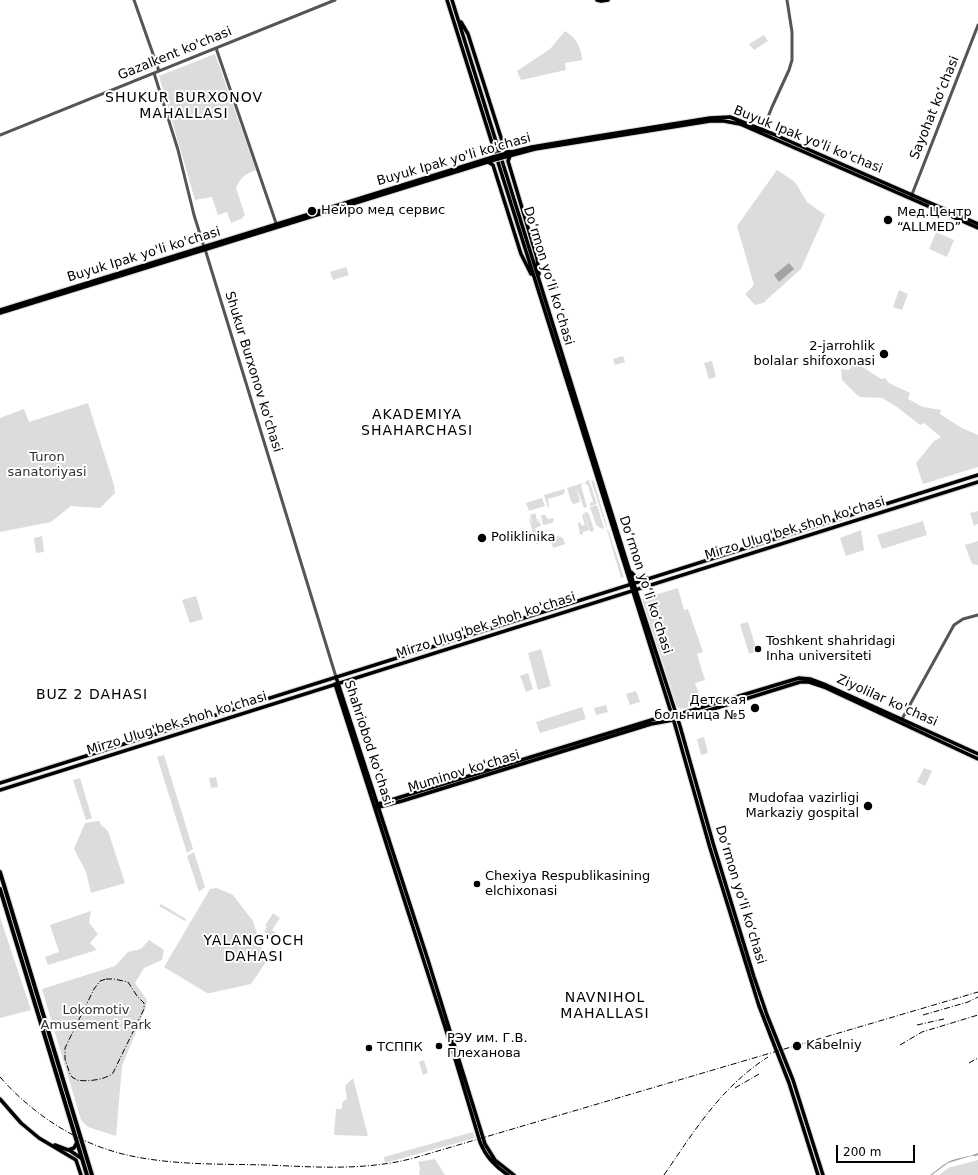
<!DOCTYPE html>
<html>
<head>
<meta charset="utf-8">
<style>
	body { margin:0 }
	#map { position:relative; width:978px; height:1175px; overflow:hidden; background:#fff; font-family:"DejaVu Sans",sans-serif }
	canvas { display:block }
	.scale { position:absolute; left:836px; top:1145px; width:79px; height:18px; box-sizing:border-box; border:2px solid #000; border-top:0; padding-left:5px; font-size:12px; line-height:14px; white-space:nowrap; color:#000; -webkit-text-stroke:3px #fff; paint-order:stroke }
</style>
</head>
<body>
<div id="map">
<canvas width="978" height="1175"></canvas>
<div class="scale">200 m</div>
</div>
<script>
const ctx = document.querySelector('canvas').getContext('2d');
ctx.lineJoin = 'round';
function fill(path, color) { ctx.fillStyle = color; ctx.fill(path, 'evenodd'); }
function strokePath(path, color, width, dash) { ctx.strokeStyle = color; ctx.lineWidth = width; ctx.lineCap = dash ? 'butt' : 'round'; ctx.setLineDash(dash || []); ctx.stroke(path); }
function write(font, color, halo, rows, align = 'center') {
  ctx.font = font + ' "DejaVu Sans",sans-serif'; ctx.lineWidth = 4; ctx.setLineDash([]); ctx.textBaseline = 'middle'; ctx.strokeStyle = halo; ctx.fillStyle = color; for (const [text, x, y, turn = 0] of rows) {
    ctx.save(); ctx.translate(x, y); ctx.rotate((+turn || 0) * Math.PI / 180); ctx.textAlign = isNaN(turn) ? turn : align; if (halo) ctx.strokeText(text, 0, 0); ctx.fillText(text, 0, 0); ctx.restore();
  }
}
fill(new Path2D(`
	M565,31c11,6 16,16 17,29l-17,3 1,7 -45,10 -4,-9 33,-22z
	M764,35l4,6 -14,9 -5,-6z
	M215,54l41,116c-13,5 -14,7 -20,18l9,27 -2,1v2l-12,5 -4,-11 -9,3 -6,-18 -17,3 -36,-124z
	M777,170l18,12 12,20 18,13 -24,54 -38,34 -8,2 -10,-11 9,-9 -17,-59z
	M936,232l18,8 -7,17 -18,-8z
	M346,267l3,8 -16,5 -3,-8z
	M899,290l9,4 -6,16 -9,-3z
	M623,356l2,6 -10,3 -2,-6z
	M712,361l4,16 -7,2 -5,-16z
	M855,362l26,17 4,-1 4,5 21,10 -2,6 15,8 18,3 -1,4 3,2 19,12 16,7v32l-55,17 -7,-21 18,-22 7,-4 -17,-14 -4,2 -23,-18 -15,-9 -22,-1 -4,-3 -14,-14 -1,-11 8,1z
	M88,403l26,82 1,8 -15,15 -29,-2 -20,16 -51,10v-114l24,-9 5,13z
	M589,480l8,24 -7,2v-3l3,-1 -5,-17 -3,-1 1,-3z
	M591,480l3,1 13,46h-1z
	M583,483l-2,3 6,21 -3,1 -8,-22 4,16 -7,2 -2,-3 -4,-13z
	M564,489l1,3 -3,3 -14,4 1,9h-1l-4,-13z
	M542,498l3,8 -16,5 -3,-8z
	M597,505l7,23 -2,1 -6,-4 -6,-18z
	M978,511v13l-4,2 -4,-13z
	M587,512l2,2 5,16 -2,2 -2,-1 -6,-18z
	M535,513l3,10h1l-1,-4h1l2,7 -6,2 5,15 -4,1 -7,-26h1l3,6 -3,-9z
	M584,514l5,16 -6,2v2l-3,1 -2,-12 2,-1 2,4 3,-1 -3,-10z
	M541,515h4l3,4 5,-1 1,2 -2,3 -9,2z
	M923,521l4,14 -45,14 -5,-14z
	M608,529l16,48 -3,1 -14,-48z
	M861,530l3,20 -18,6 -6,-18z
	M42,536l2,16 -8,1 -2,-15z
	M558,536l5,2 2,6 -12,4 -2,-8 1,-2z
	M978,541v24l-6,-1 -7,-19z
	M678,588l6,22 4,-1 15,43 -6,2 8,26 -10,3 8,21 -22,5 -4,-2 -35,-108z
	M196,596l7,23 -13,4 -8,-23z
	M748,622l9,29 -8,3 -9,-30z
	M541,649l10,37 -13,4 -10,-37z
	M528,673l5,16 -7,3 -6,-16z
	M636,691l4,11 -10,3 -4,-11z
	M606,705l2,7 -12,3 -2,-7z
	M582,707l4,12 -46,14 -4,-11z
	M704,737l4,16 -7,2 -4,-16z
	M164,755l29,94 -6,4 -30,-96z
	M924,768l8,3 -7,15 -8,-4z
	M216,777l2,10 -7,1 -2,-10z
	M80,778l12,40 -6,2 -13,-40z
	M99,821l2,4 7,6 17,52 -34,10 -5,-21 -12,-23 11,-26z
	M194,852l11,35 -6,5 -12,-36z
	M217,888l16,7 20,26 13,41 -15,22 -41,9h-3l-43,-26 46,-78z
	M161,904l25,15 -1,2 -26,-15z
	M91,911l-2,12 9,11 -8,9 7,7 -49,15 -3,-8 14,-5 -9,-27z
	M273,913l7,5 -8,12 4,3 -3,5 -9,-6 3,-5 -2,-1z
	M0,917l31,93 -31,8z
	M149,940l15,10 -2,10 -18,8 -9,15 12,17 -1,7 -24,59 -6,70 -28,-9 -7,-7 -39,-131 73,-23 13,-14 13,-3z
	M424,1060l4,13 -5,2 -4,-13z
	M353,1078l15,58 -34,-1 2,-26h6v-6l5,-5 -2,-12z
	M473,1132l2,6 -90,25 -1,-6z
	M435,1159l10,16h-25l-1,-1 1,-6 -2,-6z
	M978,1160v15h-39l9,-7z`), '#dcdcdc');
fill(new Path2D(`
	M789,263l5,6 -15,13 -5,-7z
	M978,1153v2l-2,1h-5l-23,7 -16,12h-2c6,-4 12,-10 18,-13 10,-5 22,-5 30,-9z`), '#a3a3a3');
const major = new Path2D(`
	M447,0l228,725 35,123 49,158 30,77 29,92
	M452,0l177,569 51,157 33,117 41,134 13,38 26,65 30,95
	M597,0l4,1 7,-1
	M461,22l7,12 36,113 2,4 5,1
	M504,154l28,-7 60,-10 118,-19 20,-1 43,17 205,90
	M510,156l-2,5 29,97 2,16
	M505,157l30,-8 175,-28h14l16,3 238,104
	M488,162l5,3 28,89 10,20
	M0,310l493,-153
	M0,313l494,-153
	M631,572l5,5 11,1
	M336,677l92,283 57,184 10,16 19,15
	M335,684l118,368 27,90c6,15 15,24 28,33
	M0,783l978,-308
	M0,790l978,-308
	M375,808l3,-4 293,-90 12,-1 116,-35 11,1 16,6 152,69
	M375,808l27,-7 249,-77 33,-6 116,-36h9l15,5 154,72
	M0,1099l21,24 18,15 37,22 5,15
	M55,1145l13,5 6,-2 3,-6
	M69,1150l12,8`);
const highway = new Path2D(`
	M0,872l92,303
	M0,889l87,286`);
strokePath(major, '#dbdbdb', 5.5);
strokePath(highway, '#dbdbdb', 6);
strokePath(new Path2D(`
	M134,0l25,71
	M216,48l61,178
	M154,73l24,77 16,65 10,32
	M762,132l10,-25 17,-37 3,-10v-28l-5,-32
	M0,135l335,-135
	M911,197l67,-172
	M205,249l131,428
	M902,719l52,-94 9,-6 15,-4`), '#555', 3);
strokePath(major, '#000', 3.5);
strokePath(highway, '#000', 4);
strokePath(new Path2D(`
	M106,979h8l14,3 9,14 7,7v6l-31,64c-8,7 -26,9 -36,7l-5,-3 -2,-3 -5,-15v-11l29,-59 6,-8z
	M923,1015l45,-13 10,-5
	M917,1025l27,-6
	M900,1045l22,-13 56,-17
	M969,1063l9,-5
	M0,1077c37,42 86,72 142,81 41,7 83,6 124,7 50,2 99,6 148,-7l564,-166
	M735,1088l24,-14
	M664,1175c31,-45 57,-88 104,-118`), '#000', 1, [6, 2, 1, 2]);
const majorBridge = new Path2D(`
	M493,157l11,-3
	M494,160l11,-3`);
strokePath(majorBridge, '#dbdbdb', 5.5, []);
strokePath(majorBridge, '#000', 3.5);
for (const [x, y, r, color] of [
	[312,211,5,"#000"],
	[888,220,5,"#000"],
	[884,354,5,"#000"],
	[482,538,5,"#000"],
	[758,649,4,"#000"],
	[755,708,5,"#000"],
	[868,806,5,"#000"],
	[477,884,4,"#000"],
	[439,1046,4,"#000"],
	[797,1046,5,"#000"],
	[369,1048,4,"#000"]
]) { const dot = new Path2D(); dot.arc(x, y, r, 0, 2 * Math.PI); ctx.fillStyle = color; ctx.fill(dot); strokePath(dot, '#fff', 1.5); }
write('13px', '#000', '#fff', [
	["Gazalkent ko'chasi",175,54,-22],
	["Sayohat koʻchasi",935,108,-68],
	["Buyuk Ipak yo'li ko'chasi",808,140,22],
	["Buyuk Ipak yo'li ko'chasi",454,160,-16],
	["Buyuk Ipak yo'li ko'chasi",144,255,-17],
	["Do‘rmon yo‘li ko‘chasi",548,276,73],
	["Shukur Burxonov ko'chasi",253,372,73],
	["Mirzo Ulug'bek shoh ko'chasi",795,529,-17],
	["Do‘rmon yo‘li ko‘chasi",645,585,72],
	["Mirzo Ulug'bek shoh ko'chasi",486,626,-18],
	["Ziyolilar ko'chasi",887,701,24],
	["Mirzo Ulug'bek shoh ko'chasi",177,724,-17],
	["Shahriobod ko'chasi",368,743,72],
	["Muminov ko'chasi",464,772,-17],
	["Do‘rmon yo‘li ko‘chasi",740,895,73]
]);
write('13px', '#000', '#fff', [
	["Нейро мед сервис",321,211],
	["Мед.Центр",897,213],
	["“ALLMED”",897,228],
	["2-jarrohlik",875,347,"right"],
	["bolalar shifoxonasi",875,362,"right"],
	["Poliklinika",491,538],
	["Toshkent shahridagi",766,642],
	["Inha universiteti",766,657],
	["Детская",746,701,"right"],
	["больница №5",746,716,"right"],
	["Mudofaa vazirligi",859,799,"right"],
	["Markaziy gospital",859,814,"right"],
	["Chexiya Respublikasining",485,877],
	["elchixonasi",485,892],
	["РЭУ им. Г.В.",447,1039],
	["Плеханова",447,1054],
	["Kabelniy",806,1046],
	["ТСППК",377,1048]
], 'left');
write('13px', '#333', '#fff', [
	["Turon",47,458],
	["sanatoriyasi",47,473],
	["Lokomotiv",96,1011],
	["Amusement Park",96,1026]
]);
ctx.letterSpacing = '1px';
write('14px', '#000', '#fff', [
	["SHUKUR BURXONOV",184,98],
	["MAHALLASI",184,114],
	["AKADEMIYA",417,415],
	["SHAHARCHASI",417,431],
	["BUZ 2 DAHASI",92,695],
	["YALANG'OCH",254,941],
	["DAHASI",254,957],
	["NAVNIHOL",605,998],
	["MAHALLASI",605,1014]
]);
ctx.letterSpacing = '0px';
</script>
</body>
</html>
